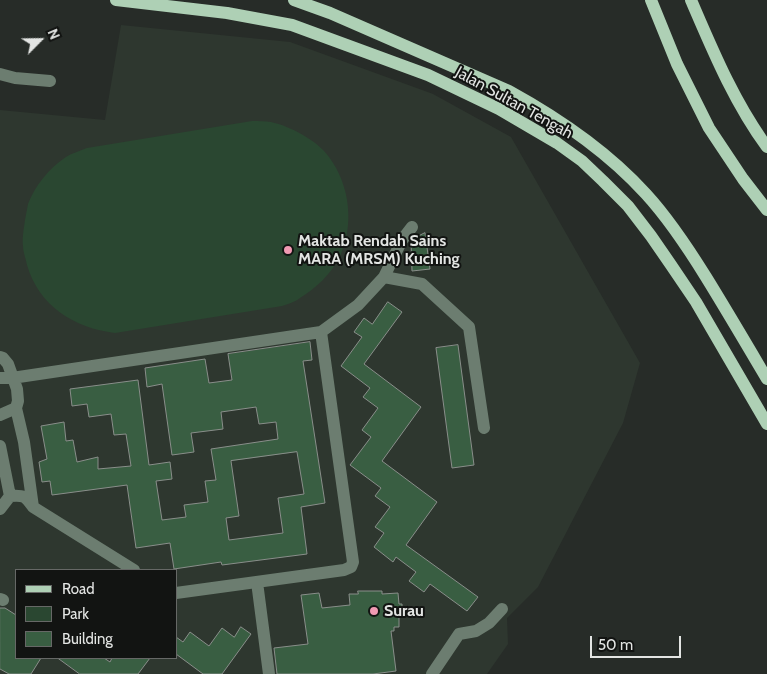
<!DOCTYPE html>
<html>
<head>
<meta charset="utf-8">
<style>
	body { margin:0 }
	#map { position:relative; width:767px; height:674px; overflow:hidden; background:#272c28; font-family:Cabin,sans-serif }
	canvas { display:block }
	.legend { position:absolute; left:15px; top:569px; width:162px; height:90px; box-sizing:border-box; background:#121412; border:1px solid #666866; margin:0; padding:6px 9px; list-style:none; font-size:15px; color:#e3e5e3 }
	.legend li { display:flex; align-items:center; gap:10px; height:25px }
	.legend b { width:25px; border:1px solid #666866 }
	.north { position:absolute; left:15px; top:15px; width:50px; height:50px; -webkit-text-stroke:4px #121412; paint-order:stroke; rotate:67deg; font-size:14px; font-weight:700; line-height:20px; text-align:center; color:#e3e5e3 }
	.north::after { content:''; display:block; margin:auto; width:18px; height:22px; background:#e3e5e3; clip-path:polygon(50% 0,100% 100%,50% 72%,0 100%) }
	.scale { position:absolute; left:590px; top:636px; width:91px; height:22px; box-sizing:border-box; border:2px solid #e3e5e3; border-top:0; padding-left:6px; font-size:15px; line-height:18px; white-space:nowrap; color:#e3e5e3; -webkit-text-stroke:4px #121412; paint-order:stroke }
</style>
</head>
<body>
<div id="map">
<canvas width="767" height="674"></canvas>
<ul class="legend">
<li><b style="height:6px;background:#aed0b5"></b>Road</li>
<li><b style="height:14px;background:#2a4731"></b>Park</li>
<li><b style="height:14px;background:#395e42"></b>Building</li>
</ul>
<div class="north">N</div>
<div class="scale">50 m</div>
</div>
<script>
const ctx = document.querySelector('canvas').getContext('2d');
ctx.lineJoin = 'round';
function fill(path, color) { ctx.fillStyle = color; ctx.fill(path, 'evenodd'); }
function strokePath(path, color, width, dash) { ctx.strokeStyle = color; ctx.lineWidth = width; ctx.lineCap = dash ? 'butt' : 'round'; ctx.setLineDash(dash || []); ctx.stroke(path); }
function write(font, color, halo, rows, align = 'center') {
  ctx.font = font + ' Cabin,sans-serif'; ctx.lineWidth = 4; ctx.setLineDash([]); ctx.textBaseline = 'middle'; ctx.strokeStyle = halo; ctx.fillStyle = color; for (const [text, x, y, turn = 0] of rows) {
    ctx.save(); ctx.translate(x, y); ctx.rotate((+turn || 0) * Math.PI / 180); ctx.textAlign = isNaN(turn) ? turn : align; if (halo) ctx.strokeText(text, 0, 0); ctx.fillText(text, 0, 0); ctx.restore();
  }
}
fill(new Path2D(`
	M121,25l169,17 143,52 78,43 129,226 -17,60 -85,164 -31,31 1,26 -21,30h-487v-564l105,10zM16,570h160v88h-160z`), '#2e372f');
fill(new Path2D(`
	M252,121c7,0 13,0 19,1 19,4 47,19 58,35 21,28 26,69 10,101 -8,16 -24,31 -39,40 -5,4 -12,6 -18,8l-167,27c-41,-5 -76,-27 -88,-68 -1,-6 -4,-13 -4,-19 -1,-9 1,-18 2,-26 1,-5 2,-11 3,-16 7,-18 21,-36 38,-47 6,-4 14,-6 21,-9z`), '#2a4731');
const building = new Path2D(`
	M425,233l5,36 -18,2 -1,-29 2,-3z
	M388,302l14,10 -38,52 57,43 -39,54 55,41 -31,43 72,52 -11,14 -37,-27 -6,8 -15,-11 7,-9 -20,-15 -3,5 -19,-15 10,-14 -9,-6 15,-20 -15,-11 6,-8 -31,-23 21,-28 -9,-7 16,-22 -15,-11 7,-9 -29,-22 21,-29 -8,-5 10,-14 8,6z
	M310,342l2,18 -9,1 22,142 -24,4 6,47 -85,11 -1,-3 -47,7 -4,-26 -34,5 -9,-63 -75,10 -2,-14 -8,1 -3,-20 8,-3 -6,-33 23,-4 2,19 7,-1 4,22 21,-5v12l33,-3 -5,-32 -12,1 -3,-21 -22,3 -2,-13 -15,2 -2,-17 68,-9 11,85 21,-3 2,17 -16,2 6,39 24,-3 -2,-12 24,-3 -3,-21 11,-1 -5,-31 67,-10 -2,-17 -17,2 -3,-17 -35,5 2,17 -32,4 3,19 -22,3 -10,-71 -15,3 -2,-19 60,-9 4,24 23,-3 -4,-26zM297,452l7,42 -26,4 5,35 -54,7 -3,-22 13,-2 -8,-55z
	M458,345l16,120 -22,3 -16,-120z
	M358,591h24v3l16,-1 1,11h3v12h-3v11h-5v4h-3l5,40 -23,3h-96l-3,-26 34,-4 -7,-49 18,-2 3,15 28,-3 -1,-11h9z
	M0,608h5l11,7v43h25l-10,16h-22l-9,-5z
	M241,627l10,7 -29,40h-19l-27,-20v-17l7,5 7,-10 19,14 13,-18 12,9z
	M58,658h46l6,4 2,-4h38l-12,16h-58z`);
fill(building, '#395e42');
strokePath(building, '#898e8a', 1);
strokePath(new Path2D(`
	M0,74l15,4 35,3
	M384,277l18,-37 10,-13
	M0,357l3,1 5,6 9,25 1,12 -2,7 8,34 9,65 101,63
	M0,378h12l309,-46 37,-27 26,-28 38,7 47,43 15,101
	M0,415l16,-7
	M0,446l10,50
	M0,509l10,-13c15,-1 15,0 23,11
	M257,582l12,92
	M176,593l168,-23 7,-3 2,-5 -32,-230
	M0,599l3,1
	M432,674l27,-40 17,-3 13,-8 13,-14`), '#6c7d70', 12);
strokePath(new Path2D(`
	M116,0l111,13 65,12 136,50 71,34 58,34 25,18 21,20 25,25 23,30 20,29 25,37 71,122
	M294,0l36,13 179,78c51,28 98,60 137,103 23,25 42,54 60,83 21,34 41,68 61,102
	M651,0l26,64 32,64 34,51 24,31
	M691,0c22,51 43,102 76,147`), '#aed0b5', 12);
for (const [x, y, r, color] of [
	[288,250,5,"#f19ab3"],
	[374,611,5,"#f19ab3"]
]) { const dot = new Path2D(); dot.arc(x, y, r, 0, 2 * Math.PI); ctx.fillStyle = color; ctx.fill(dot); strokePath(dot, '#121412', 2); }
write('16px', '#e3e5e3', '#121412', [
	["Jalan Sultan Tengah",514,103,29]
]);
write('bold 16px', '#e3e5e3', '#121412', [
	["Maktab Rendah Sains",298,241],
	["MARA (MRSM) Kuching",298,259],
	["Surau",384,611]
], 'left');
</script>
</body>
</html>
